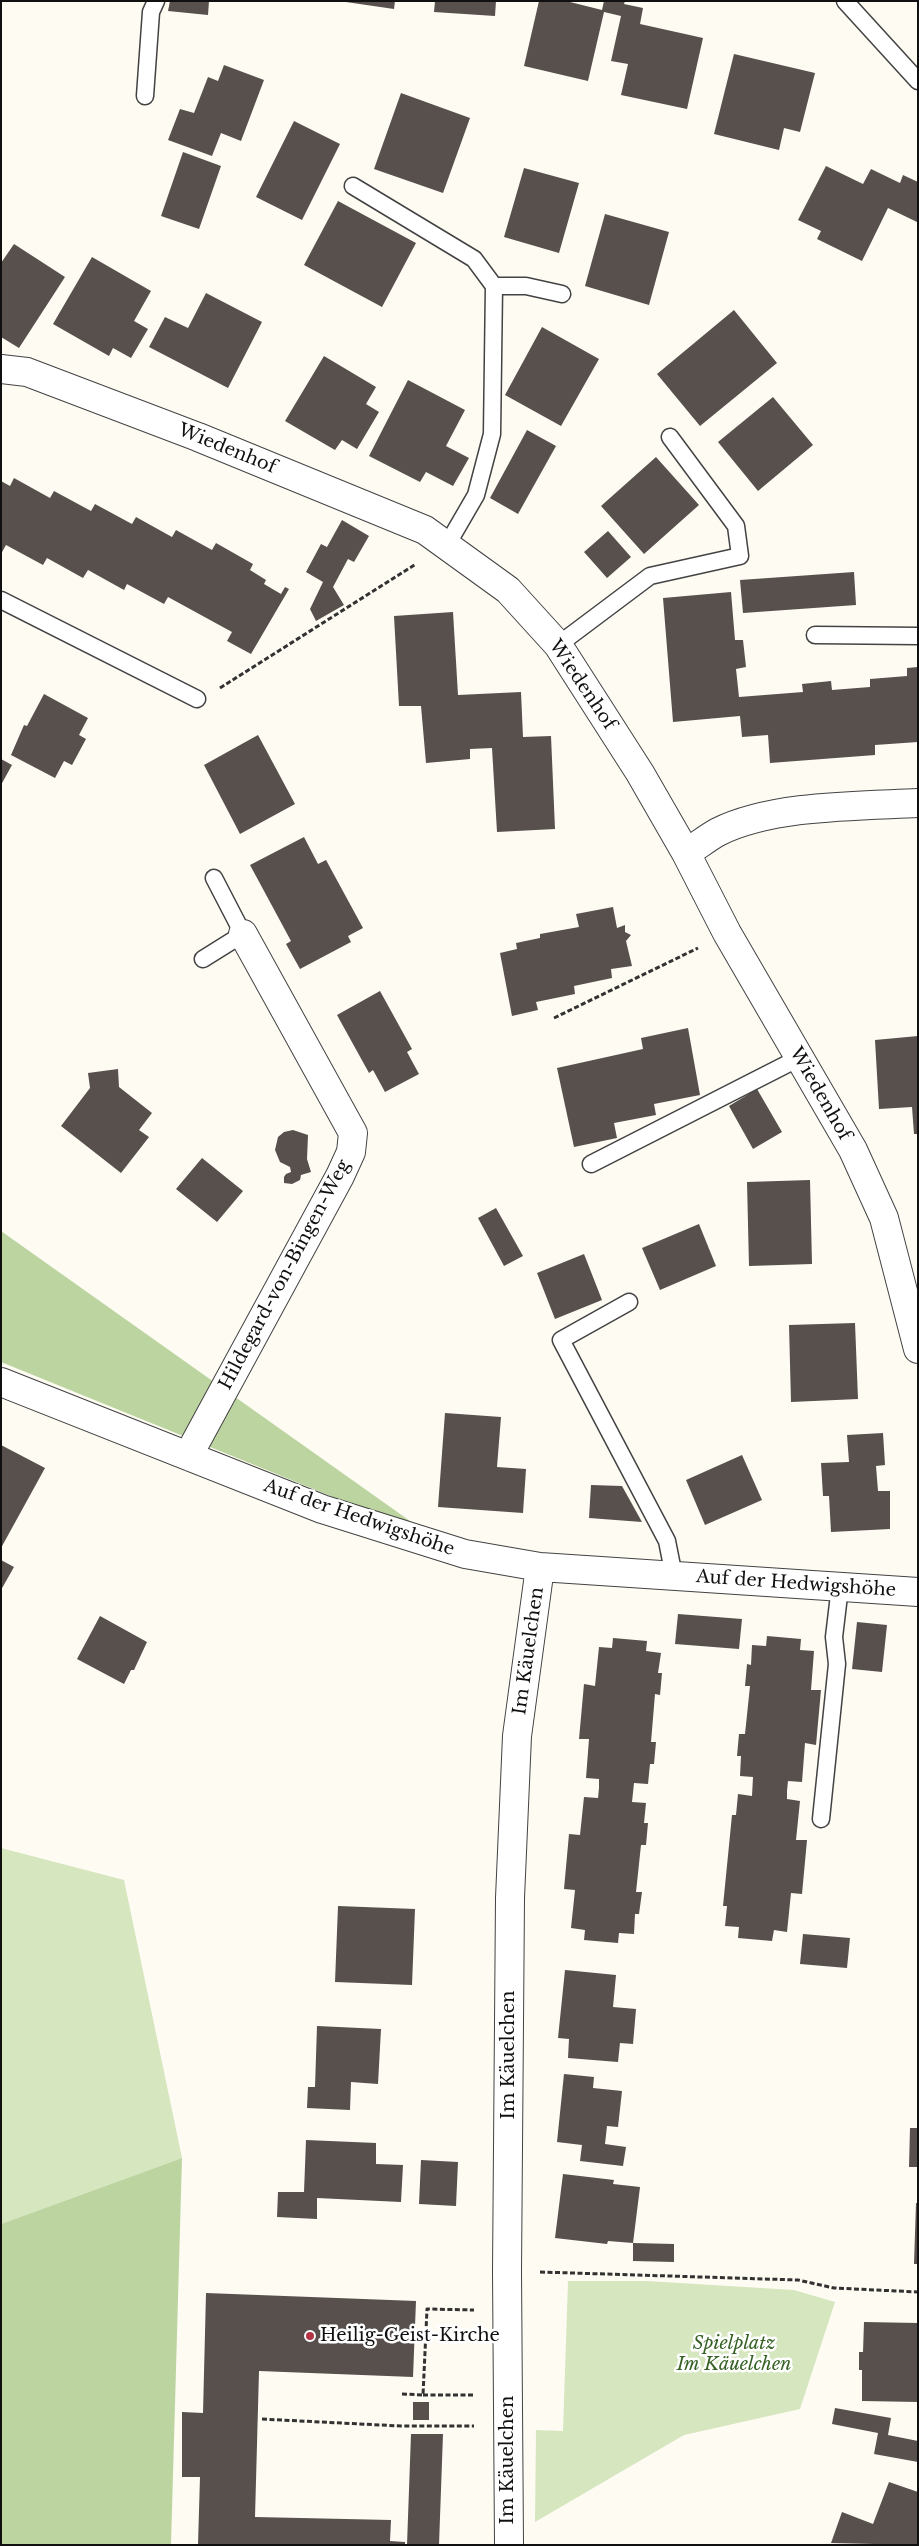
<!DOCTYPE html>
<html>
<head>
<meta charset="utf-8">
<style>
	body { margin:0 }
	#map { position:relative; width:919px; height:2546px; overflow:hidden; background:#fefbf3; font-family:"Libre Baskerville",serif }
	canvas { display:block }
	.frame { position:absolute; inset:0; border:2px solid #101010; pointer-events:none }
</style>
</head>
<body>
<div id="map">
<canvas width="919" height="2546"></canvas>
<div class="frame"></div>
</div>
<script>
const ctx = document.querySelector('canvas').getContext('2d');
ctx.lineJoin = 'round';
function fill(path, color) { ctx.fillStyle = color; ctx.fill(path, 'evenodd'); }
function strokePath(path, color, width, dash) { ctx.strokeStyle = color; ctx.lineWidth = width; ctx.lineCap = dash ? 'butt' : 'round'; ctx.setLineDash(dash || []); ctx.stroke(path); }
function write(font, color, halo, rows, align = 'center') {
  ctx.font = font + ' "Libre Baskerville",serif'; ctx.lineWidth = 5; ctx.setLineDash([]); ctx.textBaseline = 'middle'; ctx.strokeStyle = halo; ctx.fillStyle = color; for (const [text, x, y, turn = 0] of rows) {
    ctx.save(); ctx.translate(x, y); ctx.rotate((+turn || 0) * Math.PI / 180); ctx.textAlign = isNaN(turn) ? turn : align; if (halo) ctx.strokeText(text, 0, 0); ctx.fillText(text, 0, 0); ctx.restore();
  }
}
fill(new Path2D(`
	M1,1848l123,32 58,278 -181,66z
	M568,2281h79l147,9 41,12 -35,107 -116,26 -149,87 1,-92 27,1z`), '#d6e6bf');
fill(new Path2D(`
	M1,1231l433,307 -433,-176z
	M182,2158l-11,387h-170v-321z`), '#bcd5a0');
fill(new Path2D(`
	M170,1h39l-1,14 -40,-4z
	M339,1h56l-1,8z
	M435,1h61l-1,15 -61,-4z
	M539,1h27l36,9 2,-9h21l-1,3 19,4 -3,16 63,14 -16,71 -66,-14 7,-31 -17,-3 10,-45 -17,-4 -16,69 -64,-15z
	M734,54l81,19 -15,59 -16,-4 -5,22 -65,-16z
	M224,65l40,15 -23,61 -20,-8 -9,23 -44,-16 12,-31 14,4 14,-36 10,4z
	M401,93l69,25 -27,75 -69,-24z
	M294,121l46,23 -38,76 -46,-23z
	M183,152l38,14 -22,63 -38,-13z
	M826,166l37,18 8,-15 29,14 3,-8 15,7 -1,40 -29,-14 -26,53 -45,-22 4,-8 -23,-11z
	M524,168l55,15 -20,70 -55,-16z
	M338,201l78,42 -34,64 -78,-42z
	M605,214l64,18 -20,73 -64,-19z
	M14,244l51,33 -46,71 -18,-11v-74z
	M92,257l59,34 -17,30 14,8 -17,29 -18,-10 -4,8 -56,-32z
	M206,293l56,29 -34,66 -79,-41 16,-30 23,11z
	M734,310l43,53 -77,63 -43,-52z
	M542,327l57,32 -38,67 -56,-31z
	M324,356l52,31 -10,17 13,8 -22,37 -15,-9 -7,10 -50,-29z
	M408,380l57,30 -19,36 23,12 -16,28 -27,-14 -6,10 -51,-26z
	M773,397l40,48 -55,46 -40,-49z
	M527,430l29,16 -38,68 -28,-16z
	M656,457l43,48 -55,49 -43,-48z
	M14,478l36,20 4,-7 37,20 4,-7 37,20 4,-7 36,20 4,-7 36,20 4,-7 37,21 -3,6 16,10 -2,4 17,10 4,-7 4,2 -38,65 -24,-13 5,-9 -64,-35 -4,7 -37,-20 -3,6 -36,-20 -5,8 -36,-20 -4,7 -37,-20 -5,9v-73l9,5z
	M342,520l27,16 -15,26 -6,-3 -15,28 11,18 -28,16 -6,-12 13,-27 -17,-10 15,-28 6,3z
	M608,531l23,26 -24,21 -23,-26z
	M854,572l2,33 -113,8 -3,-33z
	M731,592l4,48h8l3,27 -10,2 3,28 64,-5 -1,-8 29,-3 1,9 38,-3v-8l37,-3v-8l11,-1v75l-43,3v10l-105,8 -2,-28 -26,2 -2,-21 -67,6 -10,-124z
	M453,612l5,83 63,-3 2,45 28,-1 4,93 -58,3 -5,-84 -22,1v10l-44,4 -5,-57h-22l-5,-90z
	M44,694l44,24 -9,17 7,4 -14,26 -8,-4 -9,17 -44,-23 13,-30 3,1z
	M258,735l37,69 -55,30 -36,-69z
	M1,759l11,6 -11,20z
	M304,837l14,27 8,-4 37,68 -15,8 3,6 -51,27 -14,-25 5,-3 -41,-76z
	M613,907l4,21 8,-3v7l6,3 -5,6 6,25 -21,3 1,9 -38,8 1,8 -39,8 2,8 -26,6 -12,-63 17,-4 -1,-6 24,-5v-4l39,-7 -3,-13z
	M380,991l32,58 -5,3 12,22 -34,18 -12,-22 -4,3 -32,-58z
	M688,1028l12,67 -46,9 2,11 -42,8 3,15 -43,9 -17,-79 86,-19 -2,-11z
	M918,1036v98h-4l-2,-27 -33,2 -4,-69z
	M118,1069l1,18 33,26 -13,17 10,7 -28,36 -60,-47 29,-38 -2,-15z
	M757,1089l25,43 -29,17 -24,-43z
	M293,1130l15,5 -1,24 4,13 -10,3 -1,5 -8,4 -8,-1v-6l2,-3 5,-2 -1,-5 -10,-5 -5,-12 3,-13 6,-5z
	M202,1158l41,33 -26,31 -41,-33z
	M810,1180l2,84 -63,2 -2,-84z
	M496,1208l27,48 -19,10 -26,-48z
	M699,1224l17,42 -56,24 -18,-42z
	M584,1254l18,46 -47,19 -18,-46z
	M855,1323l3,76 -67,3 -2,-77z
	M445,1413l56,4 -4,50 29,2 -3,44 -85,-6z
	M883,1433l2,32 -9,1 2,25h12v38l-59,3 -2,-36h-6l-2,-33 28,-1 -2,-27z
	M1,1445l44,23 -44,80z
	M742,1455l20,45 -57,25 -19,-45z
	M591,1485l31,1 20,36 -53,-4z
	M1,1560l13,7 -13,23z
	M678,1614l64,5 -3,30 -64,-5z
	M100,1616l47,26 -13,28h-3l-7,14 -47,-25z
	M857,1622l30,3 -5,47 -30,-3z
	M767,1636l34,3 -1,11 14,1 -3,39h10l-5,55 -11,-2 -3,39 -14,-1 -1,10v8l13,2 -4,39h11l-5,54 -11,-1 -4,39 -13,-2 -2,11 -34,-3 1,-11 -14,-1 2,-20h-4l9,-91h4l2,-21 14,2 1,-19 -13,-1 1,-20h-4l2,-22h6l5,-48h-5l2,-22 4,1 1,-20 14,1z
	M613,1638l34,3 -1,10 15,2 -3,20h4l-2,22 -5,-1 -4,48h5l-2,22h-4l-2,20 -14,-1 -2,19 14,1 -2,20h4l-2,22h-5l-5,47h6l-3,22h-4l-1,20 -15,-1 -1,10 -34,-3 1,-10 -14,-2 4,-38 -11,-1 5,-55 11,1 4,-38 14,1 1,-10v-9l-13,-1 3,-39h-10l5,-55 11,2 4,-39 13,1z
	M338,1906l77,3 -3,76 -77,-3z
	M803,1934l47,4 -3,30 -47,-4z
	M565,1970l51,5 -3,32 23,2 -3,35 -13,-1 -2,19 -50,-4 1,-19 -11,-1z
	M317,2026l64,3 -3,55 -27,-2 -1,28 -43,-2 1,-21h7z
	M564,2074l30,3 -1,11 29,3 -4,36 -11,-1 -2,18 21,3 -3,19 -43,-5 2,-16 -25,-3z
	M910,2128h8v39h-9z
	M306,2140l70,3v21l27,1 -2,37 -84,-4v21l-40,-2 1,-25h26z
	M421,2160l37,2 -2,44 -37,-2z
	M563,2174l51,6 -1,4 27,3 -7,56 41,1v18l-41,-1v-18l-25,-2 -1,3 -52,-6z
	M916,2203h2v61h-4z
	M206,2293l210,8 -3,76 -154,-6 -4,146 136,3 -1,21 15,1v3h-207l2,-68h-18v-65l21,1z
	M864,2322l54,1v79l-56,-1v-31h-3v-18h4z
	M413,2402h16v18h-16z
	M835,2408l56,10 -3,17 30,6v21l-44,-8 4,-21 -46,-9z
	M411,2434h32l-4,111h-32z
	M889,2482l29,10v53l-87,-2 11,-31 31,12z`), '#57504d');
const service = new Path2D(`
	M845,1l73,80
	M145,96l6,-84 5,-11
	M353,186l121,73 20,27 -2,148 -16,61 -29,50
	M494,286h32l36,8
	M1,600l196,99
	M815,635l103,1
	M558,645l92,-69 90,-20 -4,-30 -66,-89
	M203,959l40,-25 -29,-56
	M591,1164l208,-106
	M629,1302l-68,38 106,201 7,35
	M821,1819l16,-155 -3,-27 6,-50`);
const minor = new Path2D(`
	M1,369l26,3 171,65 227,93 83,60 50,55 82,128 46,80 41,80 126,217 31,68 34,131
	M686,853c10,-6 21,-15 32,-21 54,-27 139,-26 200,-29
	M1,1382l321,127 143,45 75,13 378,25
	M188,1456l152,-280 11,-24 2,-19 -110,-199
	M509,2545l-2,-274 3,-373 7,-162 23,-169`);
strokePath(service, '#434343', 19);
strokePath(minor, '#434343', 30);
strokePath(new Path2D(`
	M220,688l196,-124
	M554,1018l144,-70
	M540,2272l258,8 36,8 84,4
	M402,2394l21,1 4,-86 47,1
	M423,2395h52
	M262,2419l139,7h73`), '#323232', 3, [5, 2.5]);
strokePath(service, '#fff', 16);
strokePath(minor, '#fff', 28);
for (const [x, y, r, color] of [
	[310,2336,5,"#b33444"]
]) { const dot = new Path2D(); dot.arc(x, y, r, 0, 2 * Math.PI); ctx.fillStyle = color; ctx.fill(dot); strokePath(dot, '#fff', 2); }
write('18px', '#101010', '#fff', [
	["Wiedenhof",227,449,22],
	["Wiedenhof",582,685,56],
	["Wiedenhof",820,1094,60],
	["Hildegard-von-Bingen-Weg",285,1275,-62],
	["Auf der Hedwigshöhe",359,1518,19],
	["Auf der Hedwigshöhe",796,1584,4],
	["Im Käuelchen",529,1651,-82],
	["Im Käuelchen",509,2055,-90],
	["Im Käuelchen",508,2460,-90]
]);
write('18px', '#101010', '#fff', [
	["Heilig-Geist-Kirche",320,2336]
], 'left');
write('italic 18px', '#366225', '#fff', [
	["Spielplatz",734,2344],
	["Im Käuelchen",734,2365]
]);
</script>
</body>
</html>
